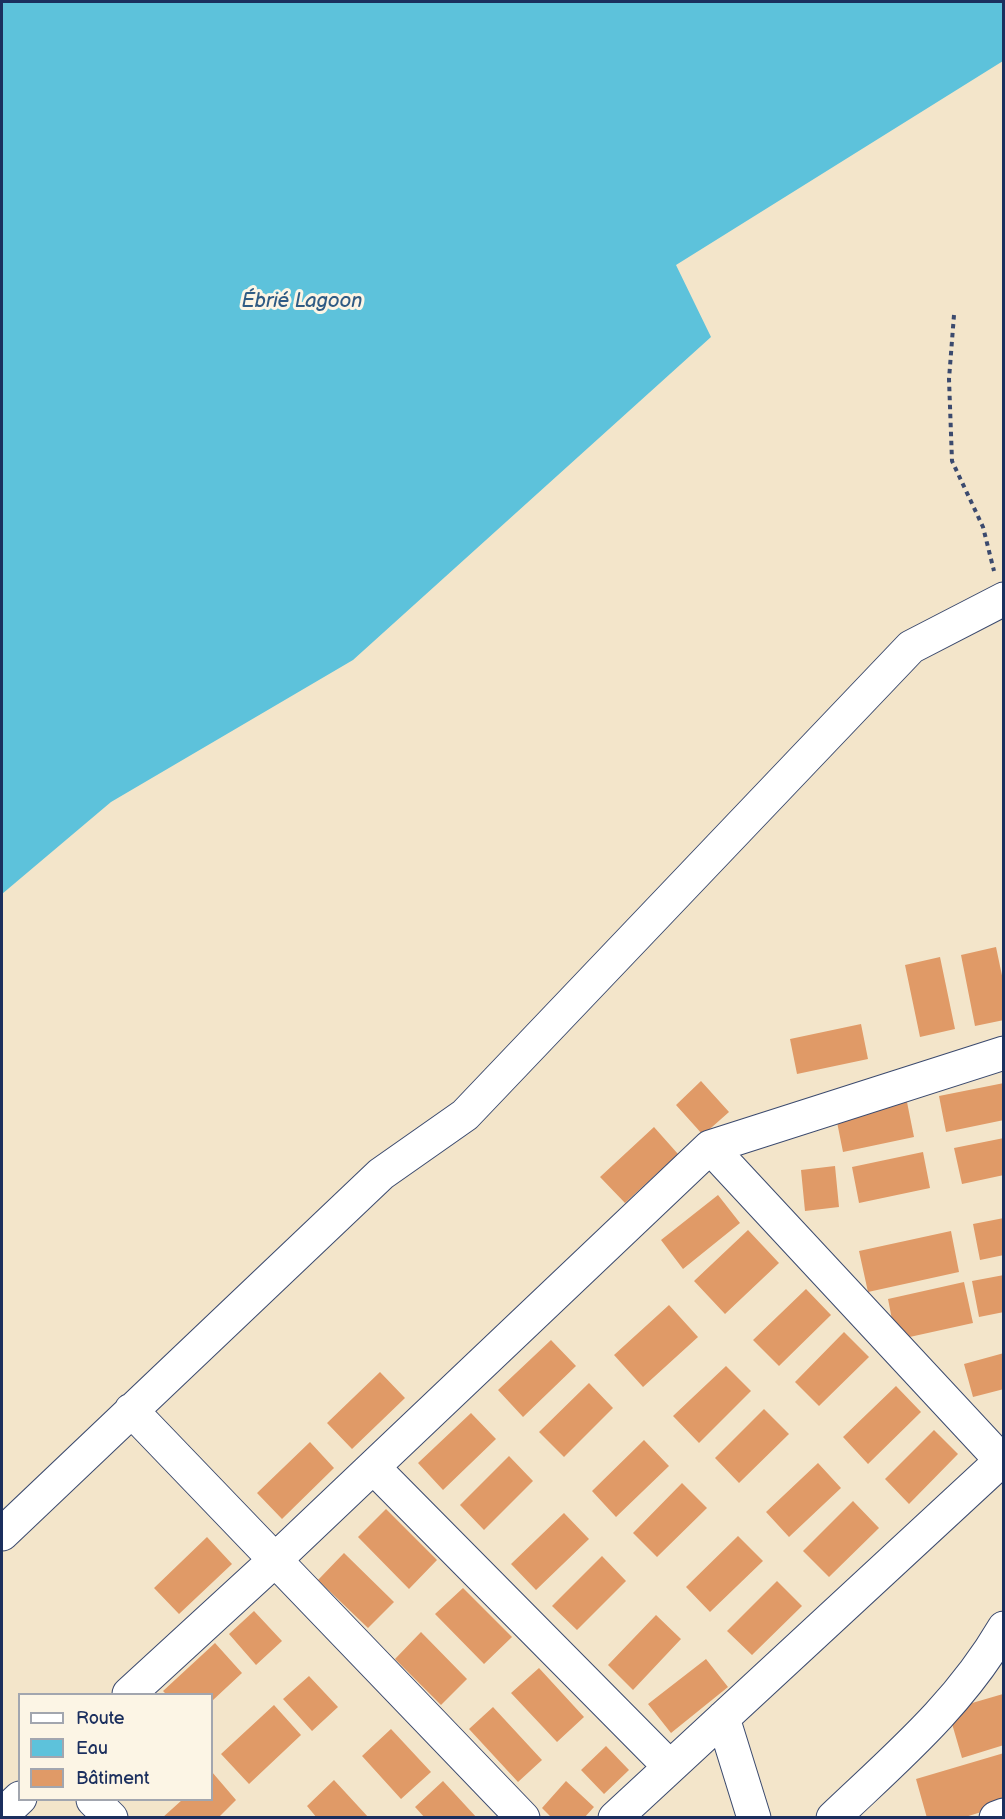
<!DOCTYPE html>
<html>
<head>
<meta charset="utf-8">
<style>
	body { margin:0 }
	#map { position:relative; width:1005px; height:1819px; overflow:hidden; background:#f3e5ca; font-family:"Balsamiq Sans",sans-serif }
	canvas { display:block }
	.frame { position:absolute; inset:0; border:3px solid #1b2f5e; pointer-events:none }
	.legend { position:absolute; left:18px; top:1693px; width:195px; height:108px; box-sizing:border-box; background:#fcf5e5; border:2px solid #a2a6af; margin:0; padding:8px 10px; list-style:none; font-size:18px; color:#1b2f5e }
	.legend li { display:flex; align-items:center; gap:12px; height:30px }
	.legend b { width:30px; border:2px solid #a2a6af }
</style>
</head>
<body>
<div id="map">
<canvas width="1005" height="1819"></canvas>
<div class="frame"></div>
<ul class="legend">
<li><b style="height:8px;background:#fff"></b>Route</li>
<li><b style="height:16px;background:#5dc2db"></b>Eau</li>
<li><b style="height:16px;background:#e09a67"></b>Bâtiment</li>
</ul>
</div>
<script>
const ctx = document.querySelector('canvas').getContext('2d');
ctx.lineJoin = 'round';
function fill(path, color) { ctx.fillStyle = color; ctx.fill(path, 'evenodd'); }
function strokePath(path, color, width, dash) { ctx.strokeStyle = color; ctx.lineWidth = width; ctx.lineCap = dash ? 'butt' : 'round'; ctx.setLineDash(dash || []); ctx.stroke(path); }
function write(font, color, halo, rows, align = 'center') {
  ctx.font = font + ' "Balsamiq Sans",sans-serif'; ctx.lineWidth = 6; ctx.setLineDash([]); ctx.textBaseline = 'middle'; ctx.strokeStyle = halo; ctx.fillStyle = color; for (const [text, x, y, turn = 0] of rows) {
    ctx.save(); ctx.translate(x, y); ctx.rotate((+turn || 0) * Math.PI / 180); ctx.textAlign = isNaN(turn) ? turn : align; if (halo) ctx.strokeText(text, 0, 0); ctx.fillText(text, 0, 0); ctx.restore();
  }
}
fill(new Path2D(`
	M2,2h1001v59l-327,204 35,72 -358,323 -242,142 -109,92z`), '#5dc2db');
fill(new Path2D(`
	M996,947l8,38v35l-29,6 -14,-71z
	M940,957l15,72 -35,8 -15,-72z
	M861,1024l7,35 -71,15 -7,-35z
	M701,1081l28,31 -26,23 -27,-30z
	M1004,1083v37l-58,12 -7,-36z
	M907,1102l7,35 -71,15 -7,-35z
	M654,1127l24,27 -53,49 -25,-26z
	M1004,1138v37l-42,9 -8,-36z
	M923,1152l7,36 -71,15 -7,-36z
	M835,1166l4,41 -34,4 -4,-41z
	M718,1195l22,28 -57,46 -22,-29z
	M1004,1218v37l-24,5 -7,-36z
	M748,1230l31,33 -54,51 -31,-33z
	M951,1231l8,41 -91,20 -9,-41z
	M1004,1275v37l-25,5 -7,-36z
	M964,1282l9,41 -77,17 -8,-41z
	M806,1289l25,26 -52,51 -26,-26z
	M669,1305l29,32 -55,50 -29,-32z
	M844,1332l25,25 -50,49 -24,-24z
	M551,1340l25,26 -53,51 -25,-27z
	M1004,1353v36l-31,8 -9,-33z
	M726,1366l25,25 -52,52 -26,-27z
	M380,1372l25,26 -53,51 -25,-26z
	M589,1383l24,25 -49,49 -25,-25z
	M896,1386l25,26 -53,52 -25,-27z
	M764,1409l25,25 -50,49 -24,-25z
	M471,1413l25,26 -53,51 -25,-27z
	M934,1430l24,24 -49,50 -24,-25z
	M644,1440l25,26 -53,51 -24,-26z
	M310,1442l24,26 -52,51 -25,-26z
	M509,1456l24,25 -49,49 -24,-25z
	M818,1463l23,25 -52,49 -23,-25z
	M682,1483l25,25 -50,49 -24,-24z
	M853,1501l26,27 -50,49 -26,-26z
	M386,1509l51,51 -28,29 -51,-52z
	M564,1513l25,26 -53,51 -25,-26z
	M738,1536l25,25 -53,51 -24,-25z
	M207,1537l25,27 -53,50 -25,-26z
	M344,1553l50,49 -26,26 -50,-48z
	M602,1556l24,25 -49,49 -25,-24z
	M777,1581l25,25 -50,49 -25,-24z
	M463,1588l49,49 -28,27 -49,-50z
	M254,1611l28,30 -26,24 -27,-31z
	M656,1615l25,24 -48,51 -25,-25z
	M421,1632l46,47 -26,26 -46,-46z
	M215,1643l27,30 -30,28v-7h-46l-3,-3z
	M706,1659l22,28 -57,46 -23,-29z
	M539,1668l45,49 -27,25 -46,-49z
	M309,1676l29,31 -26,24 -29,-32z
	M1003,1694l1,51 -42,13 -14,-48z
	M274,1705l27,30 -52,49 -28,-30z
	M493,1707l49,53 -24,22 -49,-53z
	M391,1729l40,43 -30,27 -39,-43z
	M606,1746l23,24 -25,24 -23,-24z
	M1004,1753v52l-42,13h-35l-11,-39z
	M212,1772l24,28 -18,18h-56l20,-18h30z
	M334,1780l35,38h-52l-10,-12z
	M443,1781l34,37h-52l-10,-11z
	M566,1781l28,26 -10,11h-32l-10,-10z`), '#e09a67');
const minor = new Path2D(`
	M710,1147l291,313
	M131,1410l392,408
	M373,1467l297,300
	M2,1534l379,-360 84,-59 446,-468 93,-48
	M129,1694l146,-134 435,-413 294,-94
	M723,1718l31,100
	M93,1800l18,18
	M2,1815l18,-17
	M615,1818l389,-360
	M833,1818c64,-61 126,-113 171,-190
	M996,1818l8,-3`);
strokePath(minor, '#3b4a6e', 35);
strokePath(new Path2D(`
	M954,315l-5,64 3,82 31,66 11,44`), '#3b4a6e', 4, [4.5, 4.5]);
strokePath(minor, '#fff', 33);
write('italic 20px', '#2f5b84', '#fcf5e5', [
	["Ébrié Lagoon",302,302]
]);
</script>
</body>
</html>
